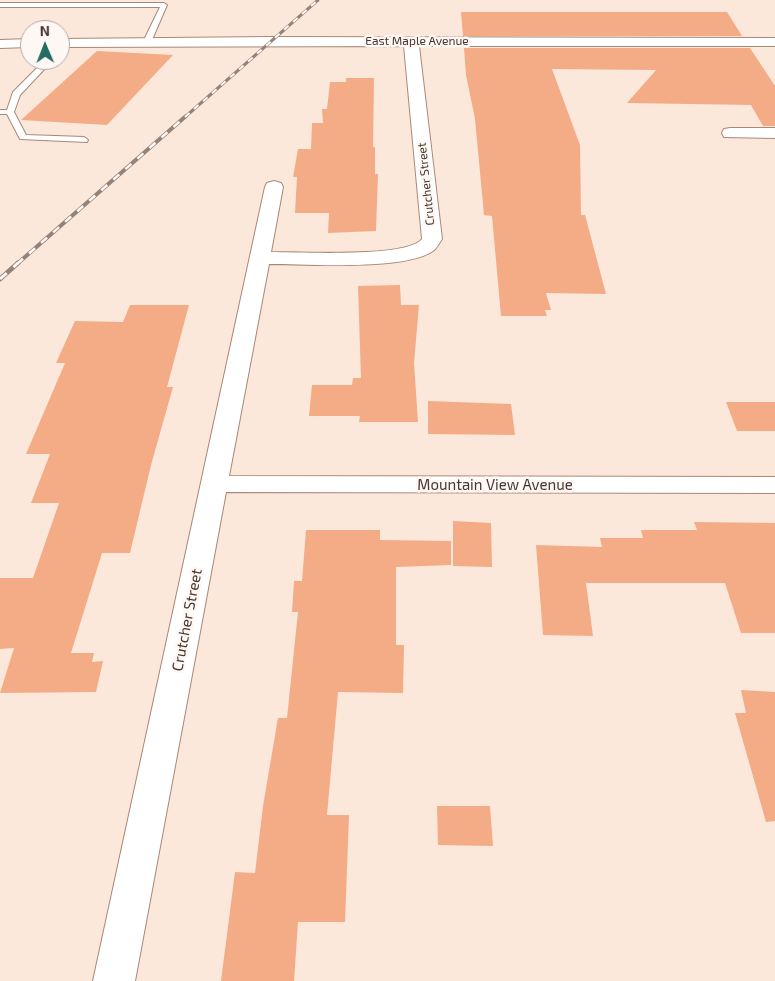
<!DOCTYPE html>
<html>
<head>
<meta charset="utf-8">
<style>
	body { margin:0 }
	#map { position:relative; width:775px; height:981px; overflow:hidden; background:#fce7db; font-family:"Exo 2",sans-serif }
	canvas { display:block }
	.north { position:absolute; left:20px; top:20px; width:50px; height:50px; box-sizing:border-box; background:#fef7f3; border:1px solid #b4aba5; border-radius:50%; rotate:359deg; font-size:14px; font-weight:700; line-height:20px; text-align:center; color:#463831 }
	.north::after { content:''; display:block; margin:auto; width:18px; height:22px; background:#246b61; clip-path:polygon(50% 0,100% 100%,50% 72%,0 100%) }
</style>
</head>
<body>
<div id="map">
<canvas width="775" height="981"></canvas>
<div class="north">N</div>
</div>
<script>
const ctx = document.querySelector('canvas').getContext('2d');
ctx.lineJoin = 'round';
function fill(path, color) { ctx.fillStyle = color; ctx.fill(path, 'evenodd'); }
function strokePath(path, color, width, dash) { ctx.strokeStyle = color; ctx.lineWidth = width; ctx.lineCap = dash ? 'butt' : 'round'; ctx.setLineDash(dash || []); ctx.stroke(path); }
function write(font, color, halo, rows, align = 'center') {
  ctx.font = font + ' "Exo 2",sans-serif'; ctx.lineWidth = 5; ctx.setLineDash([]); ctx.textBaseline = 'middle'; ctx.strokeStyle = halo; ctx.fillStyle = color; for (const [text, x, y, turn = 0] of rows) {
    ctx.save(); ctx.translate(x, y); ctx.rotate((+turn || 0) * Math.PI / 180); ctx.textAlign = isNaN(turn) ? turn : align; if (halo) ctx.strokeText(text, 0, 0); ctx.fillText(text, 0, 0); ctx.restore();
  }
}
fill(new Path2D(`
	M461,12h266l15,24h-279z
	M464,48h286l25,38v40h-12l-12,-21 -124,-2 29,-33 -104,-1 28,76 1,70h4l21,79 -60,-1 5,17h-6l2,6h-46l-9,-100 -8,-1 -9,-96 -9,-44z
	M97,51l76,4 -66,70 -86,-5z
	M346,78h28l-1,69h2v27h3l-2,57 -48,2 1,-20h-34l2,-36h-4l5,-28h13l1,-26h11l-1,-14h5l3,-27h16z
	M400,285l1,20h18l-5,58 4,59h-59l1,-6h-51l3,-31h40l1,-7h8l-3,-92z
	M130,305h59l-22,82h6l-22,78 -21,88h-28l-31,100h23l-2,9 11,-1 -7,31 -96,1 14,-45 -14,1v-71h33l26,-75h-28l19,-49h-24l39,-91h-9l19,-42 48,1z
	M428,401l83,3 4,31 -87,-1z
	M726,402h49v29h-38z
	M453,521l38,2 1,44 -39,-1z
	M694,522l81,1v110h-34l-16,-50h-139l7,53 -50,-1 -7,-90 66,2 -2,-9h43l-2,-8h56z
	M306,530h74v10l71,1v24l-55,2v78h8l-1,48 -65,-1 -11,123h22l-4,107h-47l-4,59h-73l14,-109 20,1 8,-67 15,-88h9l11,-106h-6l2,-31h8z
	M741,690l34,2v129l-9,1 -31,-109h11z
	M437,806h53l3,40 -55,-1z`), '#f3ac86');
const service = new Path2D(`
	M0,3h164l3,2 -16,37 -4,2 -4,-2 17,-35h-160z
	M45,60h8l-33,35 -6,17 12,23 58,2 4,3 -1,2 -67,-3 -13,-25h-7v-4h7l6,-18z`);
const minor = new Path2D(`
	M271,37l504,1v8h-356l23,193c-3,4 -5,9 -9,12 -29,20 -127,13 -164,13l-40,212 546,1v16l-549,-1 -91,489h-42l172,-794 2,-4 7,-2 7,2 2,4 -12,65c28,0 136,6 151,-13l-18,-193 -344,1v-8z
	M30,39v8l-30,1v-8z
	M730,128h45v10l-51,-1 -2,-4 2,-4z`);
strokePath(service, '#a88877', 2);
strokePath(minor, '#a88877', 2);
fill(service, '#fff');
fill(minor, '#fff');
const railFar2 = new Path2D(`
	M185,117l133,-117`);
const railFar1 = new Path2D(`
	M17,264l169,-148`);
const rail = new Path2D(`
	M0,279l18,-16`);
strokePath(railFar2, '#94837a', 3);
strokePath(railFar1, '#94837a', 4);
strokePath(rail, '#94837a', 5);
strokePath(railFar2, '#fef7f3', 2, [6]);
strokePath(railFar1, '#fef7f3', 2.5, [8]);
strokePath(rail, '#fef7f3', 3, [9]);
write('12px', '#463831', '#fef7f3', [
	["East Maple Avenue",417,41],
	["Crutcher Street",426,184,-96]
]);
write('15px', '#463831', '#fef7f3', [
	["Mountain View Avenue",495,485],
	["Crutcher Street",187,620,-79]
]);
</script>
</body>
</html>
